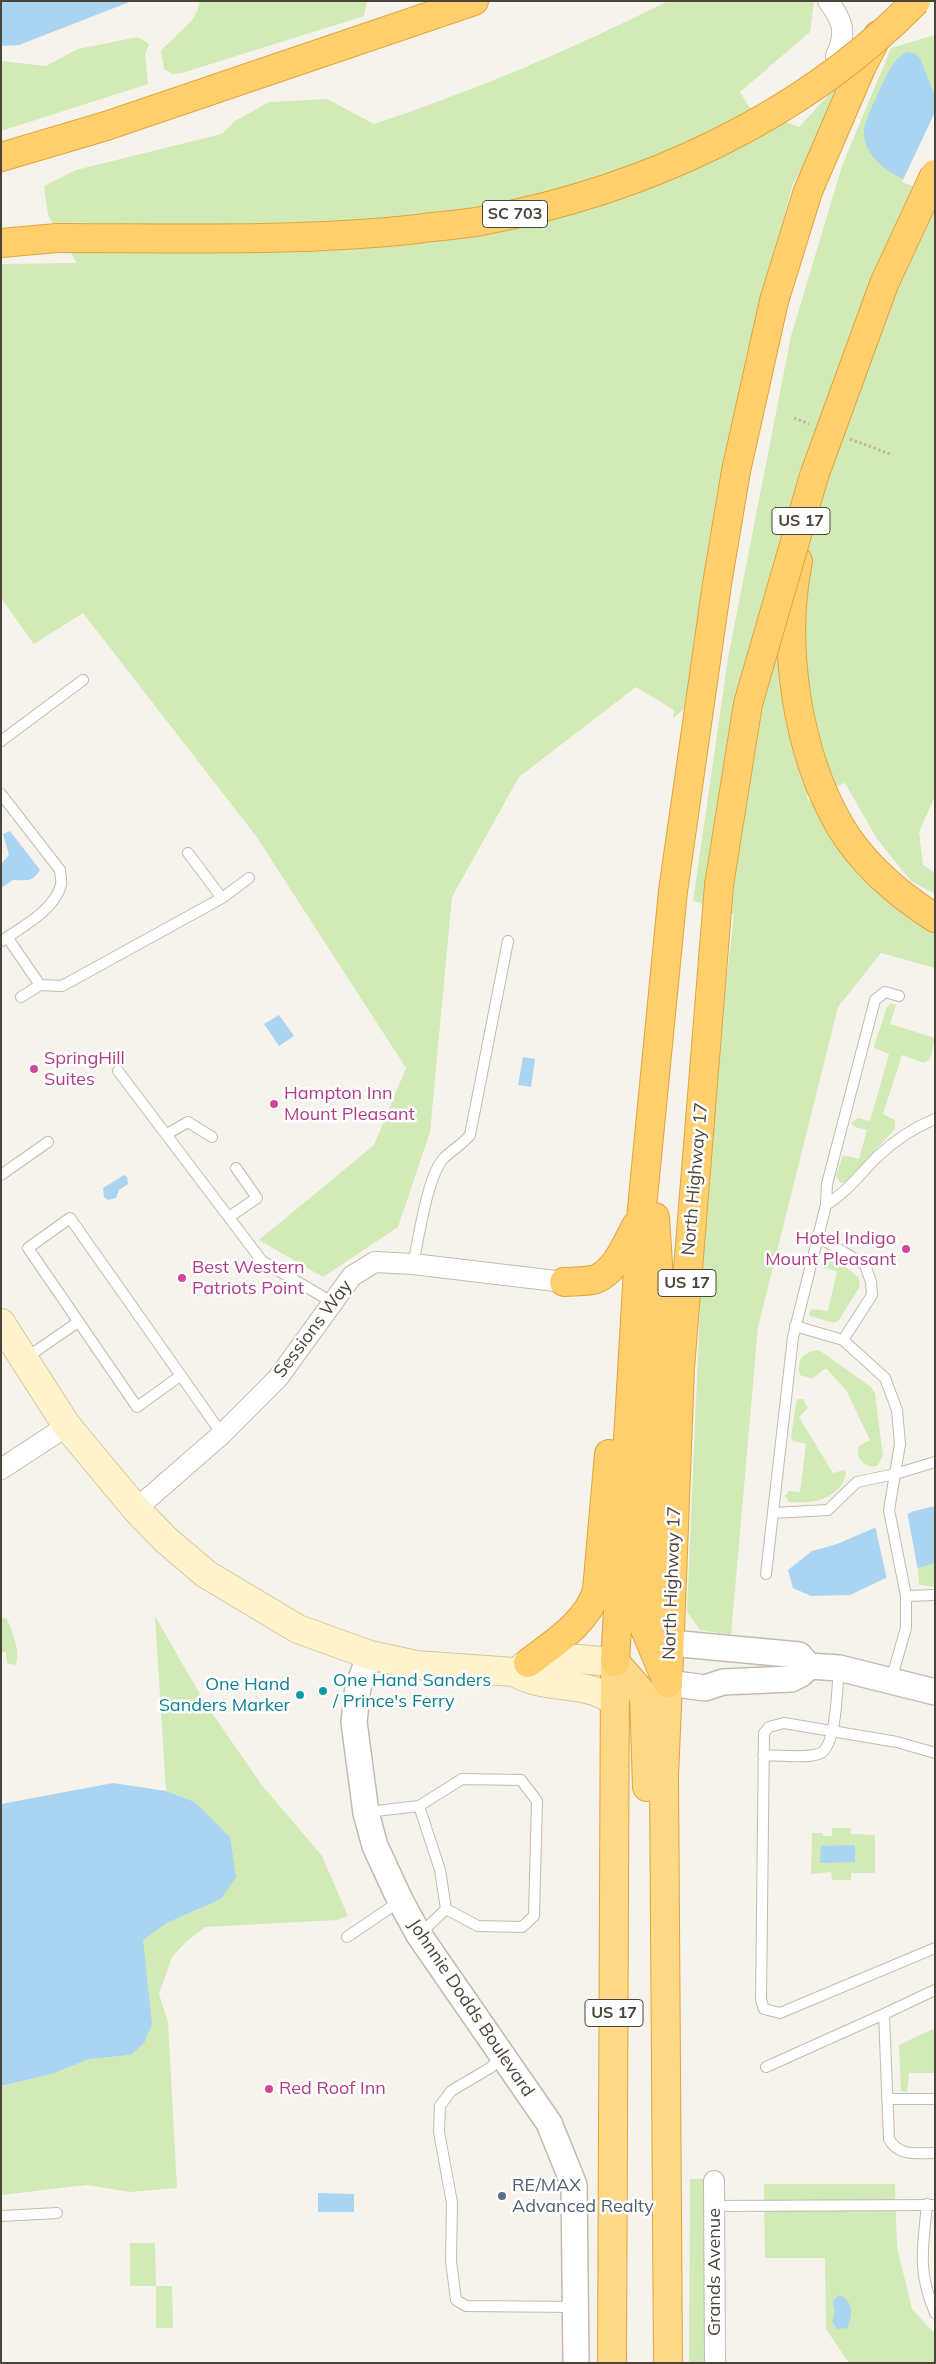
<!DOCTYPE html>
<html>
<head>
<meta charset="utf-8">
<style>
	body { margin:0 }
	#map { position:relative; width:936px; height:2364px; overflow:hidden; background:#f6f3ec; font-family:Mulish,sans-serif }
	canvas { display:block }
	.frame { position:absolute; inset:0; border:2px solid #4b4439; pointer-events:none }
</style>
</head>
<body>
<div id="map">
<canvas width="936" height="2364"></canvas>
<div class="frame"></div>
</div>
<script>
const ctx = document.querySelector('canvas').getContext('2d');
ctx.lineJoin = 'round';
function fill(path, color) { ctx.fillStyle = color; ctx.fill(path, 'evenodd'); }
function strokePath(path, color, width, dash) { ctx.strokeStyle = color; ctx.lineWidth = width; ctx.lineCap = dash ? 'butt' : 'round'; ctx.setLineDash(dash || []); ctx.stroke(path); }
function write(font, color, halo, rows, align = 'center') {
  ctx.font = font + ' Mulish,sans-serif'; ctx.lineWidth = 5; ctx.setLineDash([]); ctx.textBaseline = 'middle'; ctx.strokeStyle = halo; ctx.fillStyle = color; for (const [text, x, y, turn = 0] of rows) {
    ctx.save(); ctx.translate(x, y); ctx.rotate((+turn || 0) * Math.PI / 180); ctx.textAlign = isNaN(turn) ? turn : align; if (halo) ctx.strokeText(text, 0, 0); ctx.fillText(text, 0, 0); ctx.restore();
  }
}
fill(new Path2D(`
	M199,1h168l-3,15 -182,57 -9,1 -9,-5 -3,-18c11,-14 39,-30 38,-50z
	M668,1h146l-4,31 -70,60 10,16 49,19 81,-88 -87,144 -18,69 -87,454 -15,12 1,-8 -38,-23 -117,90 -67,120 -22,235 -32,95 -75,50 -64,-37 115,-95 32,-77 -150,-232 -173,-223 -49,31 -33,-46v-334l76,-1 -29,-48 -4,-29 32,-16 146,-36 13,-13 34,-19 58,-3 47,25c100,-33 199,-75 294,-123z
	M935,35v761l-16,36 4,33 12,8v21l-24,-13 -34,-42 -32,-56 -39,13 77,101 52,35v36l-54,-15 -43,54 -80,320 -27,308 -31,-5 -13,-18 15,-352 14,-187 18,-159 -41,-13 35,-243 63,-322 51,-170 49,-118z
	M138,37l11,7 -4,10 3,30 -147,47v-70l45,5 32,-17z
	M891,1003l5,2 -6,19 45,14 -5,21 -6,4 -22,-8 -19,59 12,6v9l-50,54h-4l-5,-7 7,-21 16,4 8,-29 -12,-3 -4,-4 7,-5 12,3 19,-67 -14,-6 -1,-2 13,-39z
	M831,1255l27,22 2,9 -21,34 -5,3 -24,-7 -1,-2 3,-5 16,2 9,-40 -14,-3 -2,-4 3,-8z
	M819,1350l52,37 4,6 8,63 -6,10c-11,3 -23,-8 -18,-20l11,-6 -24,-50 -20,-22 -14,11 -12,-4c-4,-16 3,-23 19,-25z
	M798,1399h5l5,9 -9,9 34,56 11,-3 2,4c-7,26 -33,30 -57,28l-4,-6 4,-5 11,1 6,-48 -13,-3 -2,-3 5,-36z
	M935,1563v24l-16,-2 -1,-17z
	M155,1616l50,87 56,81 61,72 26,60 -11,4 -132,7 -19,15 -14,15 -13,37 9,28 9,166 -47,4 -43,-7 -86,10v-109l51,-12 37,-15 42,-4 13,-12 -1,-103 24,-17 54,-24 9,-62 -35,-35 -29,-11z
	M4,1618l3,1c5,12 15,36 8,46l-8,-2 -1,-11h-5v-33z
	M832,1828h19v6l24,1v38h-24v7h-19l-1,-8 -20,2 1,-41h10l1,3h9z
	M935,2028v45h-26l-2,19 -6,-1 -2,-46z
	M690,2179h16l-1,184h-16z
	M764,2184h131l2,63 15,62 23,25v29h-86l-23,-34 -1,-71h-60z
	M130,2243h25l1,43h16l1,42h-17v-42h-26z`), '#d2eab5');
fill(new Path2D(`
	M1,1h131l-113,44 -18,1z
	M907,52l7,1 6,5 15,38v85l-15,5c-23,-9 -55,-23 -56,-53 0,-14 11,-31 16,-44 6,-13 14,-31 27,-37z
	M10,831l30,39c-8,13 -14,10 -27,10l-12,8v-24l8,-9 -6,-21z
	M279,1015l15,21 -15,10 -15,-22z
	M523,1057l12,2 -4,28 -13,-2z
	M124,1175l3,2 1,7 -9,6 -3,8 -8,2 -4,-3 -1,-9z
	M935,1506v57l-49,15 -36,17 -39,1 -18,-8 -5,-18 24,-19 25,-7 77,-33z
	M113,1783l53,8 29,11 35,35 6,40 -15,22 -54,24 -24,17 9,84 -8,19 -13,12 -42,4 -37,15 -51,12v-282z
	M855,1845v17l-35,1 1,-17z
	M318,2193l36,1v18h-36z
	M839,2295c15,6 14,20 8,33l-10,1 -5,-8 3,-9 -2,-11z`), '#a9d4f2');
fill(new Path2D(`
	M935,112v71l-15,6 -18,-7z
	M907,1511l11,60 -31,9 -12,-55z`), '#f6f3ec');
const service = new Path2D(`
	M1,741l82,-61
	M1,794l59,76c0,4 2,11 1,15 -7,26 -40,42 -59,56
	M188,853l34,45
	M7,937l33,48 22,1 160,-88 27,-20
	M21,997l19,-12
	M118,1071l144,190 70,41
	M167,1134l21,-12 24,15
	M1,1175l47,-33
	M826,1205c22,-14 33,-30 51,-48 17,-16 36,-29 58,-38
	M229,1217l28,-19 -21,-30
	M817,1236l48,29 6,17 1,13 -29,45
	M413,1264c6,-26 14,-88 31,-106 9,-9 18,-13 26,-23l38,-194
	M795,1326l48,14 42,38 12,32 3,34 -11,66 17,86v32l-15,52
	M26,1358l52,-36
	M180,1376l-43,31 -109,-159 42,-30 152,216
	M773,1513l55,-3 29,-28 38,-8 40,-12
	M766,1574l27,-237 33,-132 1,-21 48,-184 10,-8 14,4
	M906,1596l29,-1
	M935,1753l-38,-11 -113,-19 -15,4 -5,6 -3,267 3,9 16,4 155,-65
	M763,1755c13,0 47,4 58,-2 16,-10 16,-66 18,-85
	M419,1806l21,64 6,39
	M367,1812l52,-6 43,-27 59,1 16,21 -3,115 -12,11 -44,-1 -32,-17 -27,26
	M347,1937l53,-36
	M935,1990l-51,24 5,125c10,18 28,14 46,14
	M502,2057l-12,11 -39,23 -11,15 -1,26 13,71 -1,58 5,39 10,6 109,1
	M766,2067l118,-53
	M887,2099h48
	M927,2204c-4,44 -10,66 8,109
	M715,2206l220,-1
	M1,2216l56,-3`);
const minor = new Path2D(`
	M828,1c15,20 19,31 8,55
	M1,1469l66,-43
	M136,1509l86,-75 56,-56 74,-102 23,-14 38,2 151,18
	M714,2181l1,182`);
const tertiary = new Path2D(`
	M670,1643l129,12 10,11 30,2 96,24
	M370,1655l-12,32 -4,35 12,91 9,33 25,54 19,35 130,188 25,62 2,178
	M668,1683l37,5 18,-6 68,-3 10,-5 8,-8`);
const secondary = new Path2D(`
	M1,1323l66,103 69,83 30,31 40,34 92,55 72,26 46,10 98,7c28,16 52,10 80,19 7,2 14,7 21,10
	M524,1666l28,-9 63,5`);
const trunk = new Path2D(`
	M615,1662l29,33 3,92
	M668,1683l-4,93 4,587
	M612,2363l3,-701`);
const motorway = new Path2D(`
	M1,157l105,-31 368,-125
	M1,243l56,-5
	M798,561c-17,84 -1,191 42,265 22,37 59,69 95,92
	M655,1217l5,78 -16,332 21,50
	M564,1282c10,-1 23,0 32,-3 21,-9 30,-35 40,-53
	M615,1662l26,-444 32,-327 44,-307 19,-113 38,-170 34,-110 53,-123 17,-33
	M528,1663c26,-20 60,-41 69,-73l12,-136
	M668,1683l12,-315 39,-483`);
strokePath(service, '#c2bbae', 12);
strokePath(minor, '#c2bbae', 22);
strokePath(tertiary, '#c2bbae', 28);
strokePath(secondary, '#d6c79b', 30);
strokePath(trunk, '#e0a43c', 30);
strokePath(motorway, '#e0a43c', 30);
strokePath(new Path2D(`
	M794,418l15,6
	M850,439l40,15`), '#c4b79f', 3, [2.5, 2.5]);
strokePath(service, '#fff', 10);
strokePath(minor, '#fff', 20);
strokePath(tertiary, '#fff', 25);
strokePath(secondary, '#fff3cd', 28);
strokePath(trunk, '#ffd985', 28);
strokePath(motorway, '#ffcf6e', 28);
const motorwayBridge = new Path2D(`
	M57,238c120,0 241,4 360,-9 21,-3 43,-4 64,-8 161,-30 320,-102 435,-220
	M719,885l29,-181 66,-228 70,-192 51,-110`);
strokePath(motorwayBridge, '#e0a43c', 30, []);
strokePath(motorwayBridge, '#ffcf6e', 28);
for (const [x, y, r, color] of [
	[34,1069,5,"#d1479c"],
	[274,1104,5,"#d1479c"],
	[906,1249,5,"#d1479c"],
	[182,1278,5,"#d1479c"],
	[323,1691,5,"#0f9aa8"],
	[300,1695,5,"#0f9aa8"],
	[269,2089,5,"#d1479c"],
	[502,2196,5,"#5c6f8a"]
]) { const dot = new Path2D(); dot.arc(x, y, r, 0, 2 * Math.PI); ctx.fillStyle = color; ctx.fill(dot); strokePath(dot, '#fff', 2); }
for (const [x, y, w] of [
	[515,214,65],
	[801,521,58],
	[687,1283,58],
	[614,2013,58]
]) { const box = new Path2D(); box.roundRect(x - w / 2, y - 13.5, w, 27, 4); ctx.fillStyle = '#fff'; ctx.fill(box); strokePath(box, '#4b4439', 1); }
write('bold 16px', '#4b4439', null, [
	["SC 703",515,214],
	["US 17",801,521],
	["US 17",687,1283],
	["US 17",614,2013]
]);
write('18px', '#b23c85', '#fff', [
	["SpringHill",44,1059],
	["Suites",44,1080],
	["Hampton Inn",284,1094],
	["Mount Pleasant",284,1115],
	["Hotel Indigo",896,1239,"right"],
	["Mount Pleasant",896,1260,"right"],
	["Best Western",192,1268],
	["Patriots Point",192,1289],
	["Red Roof Inn",279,2089]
], 'left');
write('18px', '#4b4439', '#fff', [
	["North Highway 17",695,1179,-85],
	["Sessions Way",313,1329,-53],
	["North Highway 17",672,1583,-88],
	["Johnnie Dodds Boulevard",471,2008,56],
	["Grands Avenue",715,2272,-90]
]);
write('18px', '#0d838f', '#fff', [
	["One Hand Sanders",333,1681],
	["/ Prince's Ferry",333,1702],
	["One Hand",290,1685,"right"],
	["Sanders Marker",290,1706,"right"]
], 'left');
write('18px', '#4e5e75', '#fff', [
	["RE/MAX",512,2186],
	["Advanced Realty",512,2207]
], 'left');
</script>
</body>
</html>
